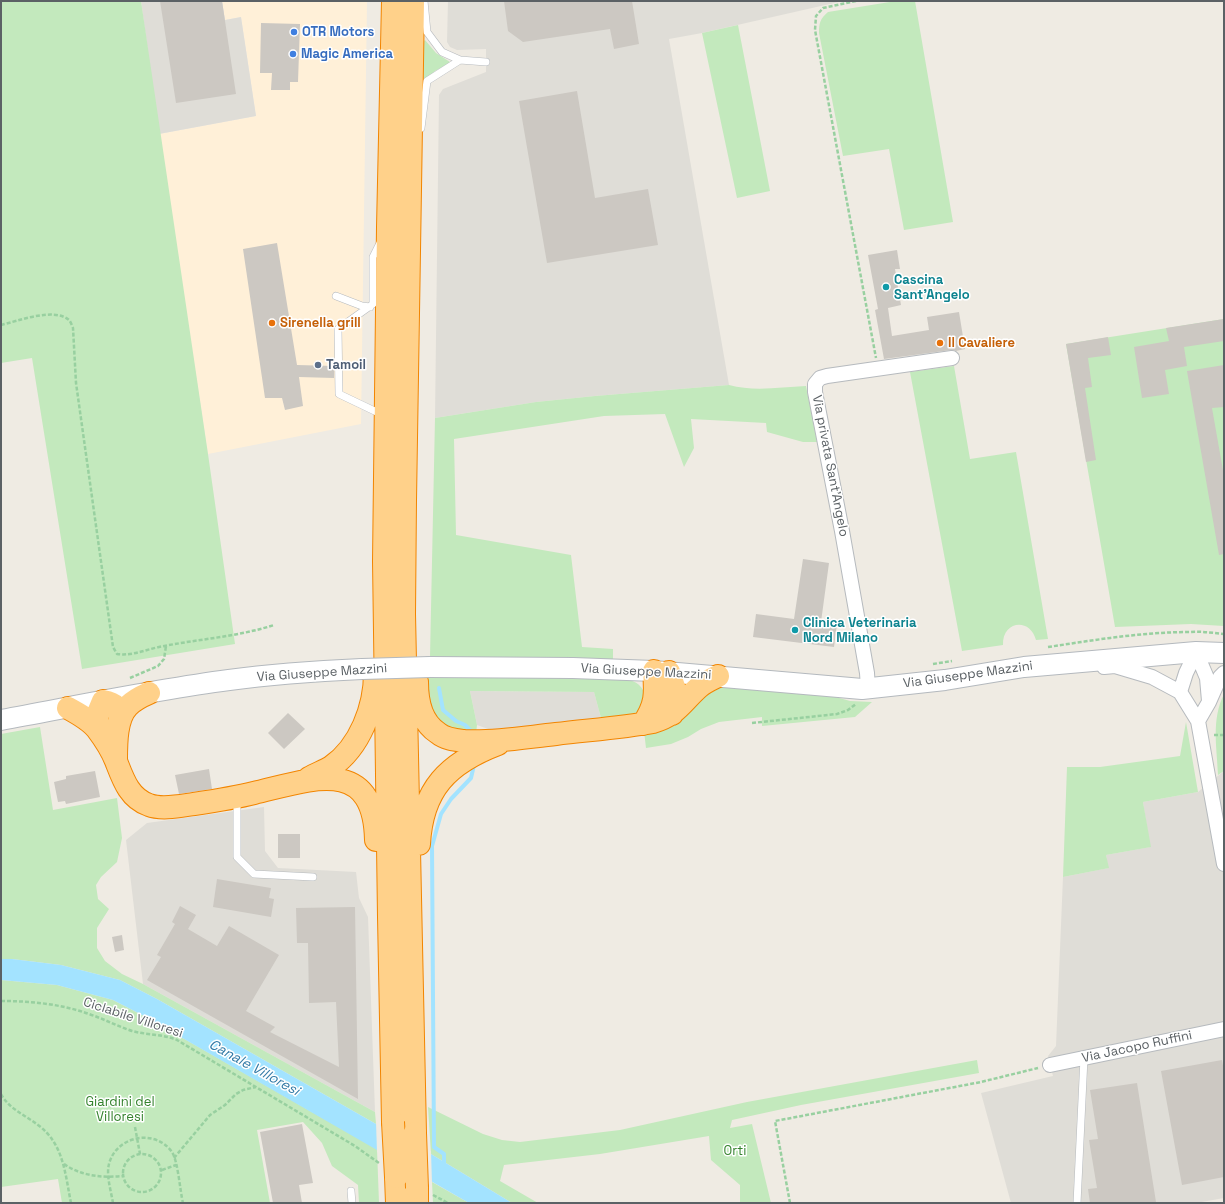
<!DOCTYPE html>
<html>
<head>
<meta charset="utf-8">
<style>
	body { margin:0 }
	#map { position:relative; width:1225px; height:1204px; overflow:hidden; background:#efebe3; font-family:"Space Grotesk",sans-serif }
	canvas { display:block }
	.frame { position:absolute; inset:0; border:2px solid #5b6165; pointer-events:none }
</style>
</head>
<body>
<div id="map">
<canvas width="1225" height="1204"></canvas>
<div class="frame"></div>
</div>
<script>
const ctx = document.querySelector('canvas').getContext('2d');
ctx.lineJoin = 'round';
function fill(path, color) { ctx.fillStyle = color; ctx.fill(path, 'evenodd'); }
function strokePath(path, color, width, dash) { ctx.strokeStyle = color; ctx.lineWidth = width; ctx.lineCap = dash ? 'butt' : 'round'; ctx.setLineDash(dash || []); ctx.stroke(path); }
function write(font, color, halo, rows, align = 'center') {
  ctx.font = font + ' "Space Grotesk",sans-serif'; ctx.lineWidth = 3; ctx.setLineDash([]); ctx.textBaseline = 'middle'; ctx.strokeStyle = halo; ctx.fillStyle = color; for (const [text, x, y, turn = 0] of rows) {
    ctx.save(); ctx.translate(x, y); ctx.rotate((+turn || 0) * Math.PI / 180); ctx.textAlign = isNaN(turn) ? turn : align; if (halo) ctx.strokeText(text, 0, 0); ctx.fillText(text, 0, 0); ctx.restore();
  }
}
fill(new Path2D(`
	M222,1h145l-6,423 -153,30 -49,-320 97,-18 -15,-99 -16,3z`), '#fff0d8');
fill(new Path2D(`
	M141,1h81l3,19 16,-3 15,99 -97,18z
	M448,1h395l-141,32 -33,6 60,346 -134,11 -59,6 -101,16 4,-323 4,-6 43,-17v-23l-29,1 -7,-3 -3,-5z
	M470,691l124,1 7,26 -110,12 -14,-5z
	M1224,771v427l-28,5h-185l-30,-110 72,-17 -5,-20 8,-10 7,-169 45,-9 -2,-13 44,-8 -7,-45 55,-10z
	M264,807l1,44 13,17 78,4 3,26 9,19 7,195 -232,-128 -17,-144 21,-17z`), '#dfddd7');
fill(new Path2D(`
	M1,1h140l67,453 27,190 -153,25 -50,-311 -31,5z
	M896,1h19l38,221 -49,8 -15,-81 -46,7 -24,-123c0,-10 1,-14 9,-21z
	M738,25l32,166 -33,7 -35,-165z
	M425,40l11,13 14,9 -2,2 -13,7 -11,12 -1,-1 1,-41z
	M1224,319v307l-33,-2 -76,3 -49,-283z
	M954,366l16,93 46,-7 32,187 -12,1c-6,-23 -34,-19 -33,5l-41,6 -52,-279z
	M729,385c25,7 52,2 77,1l11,56h-14l-36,-10 -1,-9 -75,-4 3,29 -10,19 -19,-53 -61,2 -150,23 2,96 115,20 11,92 31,2v11l-66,-2 -117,-1 5,-239 101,-16 59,-6z
	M531,677l94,2c12,2 18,7 21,19 -3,4 -5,11 -9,14 -10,7 -24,5 -36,6l-7,-26 -124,-1 7,34 -1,9h-12l-30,-12 -13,-44z
	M719,686l99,6 32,9 22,1 -17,15 -93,9v-9l-43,5 -18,7 -13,8 -17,7 -25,4 -2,-17 57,-37z
	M1224,694v77l-6,4c-1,-28 -7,-55 6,-81z
	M1186,722l12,70 -55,10 8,45 -45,8 3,13 -46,9 4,-110h33l80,-11z
	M40,727l13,83 64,-12 5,40 -5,24 -16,15 -5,8 2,14 11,10 -12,19v20l8,13 17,13 21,10 232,128 1,12 -219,-125 -37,-19 -59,-15 -49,-6h-11v-225z
	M1,980l56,5 56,15 33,17 231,132 2,54h-20l-1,-18 -26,-19 -10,-23 -19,-21 -46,8 13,73h-208l-4,-24 -57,8z
	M977,1060l2,13 -178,32 -69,15 -2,8 22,-4 19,79h-31v-18l-29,-25 -2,-24 -109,18 -96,11 -4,16 38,22h-26l-81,-49 -3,-47 55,27 19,6 18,2 100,-12 127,-28z
	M432,1182l37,21h-36z`), '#c3e9bd');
fill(new Path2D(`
	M1,959h11l49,6 59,15 37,19 219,125 55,30 81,49h-43l-323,-186 -33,-17 -56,-15 -56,-5z`), '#a3e3ff');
fill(new Path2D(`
	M376,1122l55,29 1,33 -55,-32z`), '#efebe3');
strokePath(new Path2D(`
	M439,688l4,22 13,11 9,4 5,5
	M444,1166v-12l-10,-7 -2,-301 9,-32 10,-15 20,-21 3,-13`), '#a3e3ff', 4);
fill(new Path2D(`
	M160,1h62l14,93 -60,9z
	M504,1h128l7,43 -25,5 -4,-20 -87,13 -15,-11z
	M261,23l39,1 -2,58h-8v8h-19l1,-17h-12z
	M577,91l18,107 53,-9 10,56 -111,18 -28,-162z
	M277,243l20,122 37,1v12l-35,-1 4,29 -18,4 -3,-12h-17l-22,-149z
	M897,250l3,19h-5l6,36 -13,3 4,28 37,-6 -2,-13 32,-5 6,37 -9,2 -5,-1 -67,9 -9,-49 3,-1 -10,-54z
	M1224,319v22l-40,6 3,19 -22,4 4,24 -27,4 -8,-51 35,-6 -3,-13z
	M1108,337l3,18 -23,3 4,29 -7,1 11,72 -10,2 -20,-118z
	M1224,365v42l-12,1 12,68v78l-5,1 -32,-184z
	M803,559l26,4 -8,59 16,2 -3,23 -81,-10 3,-23 38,5z
	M288,713l17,16 -21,20 -16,-16z
	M209,769l3,20 -33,5 -4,-19z
	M95,771l5,26 -34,7 -1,-3 -7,1 -4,-20 12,-3v-3z
	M278,834h22v24h-22z
	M217,879l54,9 -2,10 5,1 -3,18 -58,-10z
	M180,906l16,9 -8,14 29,17 12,-20 50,29 -33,56 29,16 -5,5 69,35 -3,-65 -27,1 -1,-60h-11l-1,-35 59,-1 3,192 -211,-119 14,-23 -4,-2 18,-31 -3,-2z
	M122,935l2,15 -9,2 -3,-15z
	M1222,1060l2,11v106l-42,8 -21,-114z
	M1137,1083l19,119 -66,1 -2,-14 9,-1 -8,-48 9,-1 -8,-49z
	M302,1124l11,59 -14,2 3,18h-29l-13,-71z`), '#ccc8c2');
const lane = new Path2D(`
	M424,1l3,31 15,20 18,8 26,2
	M421,128l6,-47 33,-21
	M381,241l-8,16v47l-35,25 1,65 44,21
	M336,296l26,10 8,1
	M237,799v58l17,17 59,3
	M351,1191l1,12
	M1077,1203l7,-145`);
const street = new Path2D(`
	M1196,652l11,26 2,23
	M1104,667l11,-1 37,11 28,15 18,29 26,143
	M868,688l-1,-15 -25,-142 -27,-139v-8l5,-6 7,-2 125,-18
	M1180,692l6,-19 10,-21
	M1198,721l11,-19 11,-25 4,-4
	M1050,1065l174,-36`);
const secondary = new Path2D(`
	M430,667l143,1 81,3 208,18 83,-9 79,-13 172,-15 28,1
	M1,720c76,-14 152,-30 228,-40 44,-6 89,-9 133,-11`);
const highway = new Path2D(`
	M393,1l-5,226 -4,334 5,356 4,205
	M413,1l-8,499 -1,114 11,519
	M669,672l7,21 -4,21
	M417,682c0,19 4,40 21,51 7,6 18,7 26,8 29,2 63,-4 92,-7 32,-4 65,-6 97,-12 24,-7 29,-20 46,-35 6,-5 13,-8 19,-11
	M68,708c11,6 22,12 29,21 6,8 15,22 19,32 7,18 13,37 33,44 13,5 31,1 45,-1 20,-3 40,-6 60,-11 55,-13 120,-39 122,47
	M643,724c13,-19 13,-30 11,-53
	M97,729l1,-16 5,-12c12,2 17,6 17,19
	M116,760c0,-17 0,-42 12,-54 6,-6 14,-10 21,-13
	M309,778c7,-4 15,-7 22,-11 29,-20 44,-60 44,-94
	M419,844c3,-55 29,-81 79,-100
	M396,1177l1,26
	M417,1188v15`);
strokePath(lane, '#b6babe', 8);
strokePath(street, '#b6babe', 16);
strokePath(secondary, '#b4b9be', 22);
strokePath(highway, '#f28500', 24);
strokePath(new Path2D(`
	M856,1l-33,7 -7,8 -1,14 61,328
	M1,325c17,-4 53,-18 68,-5 2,2 3,6 4,8l3,55 37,264 4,7c16,2 27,-4 42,-7 39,-8 78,-10 115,-22
	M1048,647c47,-7 94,-15 142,-15 12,-1 23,1 34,2
	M933,664l19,-3
	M130,678l28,-12 6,-7 2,-13
	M752,723l85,-9 11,-4 8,-6
	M1214,735h10
	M1,1001c30,0 60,3 88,13 15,5 28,12 43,17 15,4 31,3 45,9l178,106 24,17
	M1,1094c8,15 24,21 37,31 26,19 27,49 33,78
	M135,1127l5,27
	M123 1173a19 19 0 1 1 38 0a19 19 0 1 1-38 0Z
	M174,1158l36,-43 15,-10 11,-11 7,-4 13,-3
	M64,1164c17,12 38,14 59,12
	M162,1170l14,-5
	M433,1195l15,8
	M113,1203c-2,-12 -7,-28 -4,-39 7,-28 46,-36 63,-12 6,9 8,39 11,51
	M790,1203l-15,-82 206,-39 57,-14`), '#98d0a0', 2.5, [4, 2]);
strokePath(lane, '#fff', 7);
strokePath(street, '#fff', 14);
strokePath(secondary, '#fff', 20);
strokePath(highway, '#ffd18a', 22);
const secondaryBridge = new Path2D(`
	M362,669l68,-2`);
const highwayBridge = new Path2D(`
	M393,1122l3,55
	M415,1133l2,55`);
strokePath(secondaryBridge, '#b4b9be', 22, []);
strokePath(highwayBridge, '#f28500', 24, []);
strokePath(secondaryBridge, '#fff', 20);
strokePath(highwayBridge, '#ffd18a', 22);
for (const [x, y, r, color] of [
	[294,32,4,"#3f7fe0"],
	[293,54,4,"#3f7fe0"],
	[886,287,4,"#0f9aa8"],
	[272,323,4,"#e8710a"],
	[940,343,4,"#e8710a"],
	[318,365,4,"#5c6f8a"],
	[795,630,4,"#0f9aa8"]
]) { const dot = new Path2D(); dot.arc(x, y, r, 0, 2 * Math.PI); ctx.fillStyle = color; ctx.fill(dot); strokePath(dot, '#fff', 1.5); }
write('bold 13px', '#366cbe', '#fff', [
	["OTR Motors",302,32],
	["Magic America",301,54]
], 'left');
write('bold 13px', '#0d838f', '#fff', [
	["Cascina",894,280],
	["Sant'Angelo",894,295],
	["Clinica Veterinaria",803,623],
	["Nord Milano",803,638]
], 'left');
write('bold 13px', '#c56008', '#fff', [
	["Sirenella grill",280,323],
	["Il Cavaliere",948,343]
], 'left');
write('bold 13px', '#4e5e75', '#fff', [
	["Tamoil",326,365]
], 'left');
write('13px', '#5b6165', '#fff', [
	["Via privata Sant'Angelo",830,466,79],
	["Via Giuseppe Mazzini",646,672,3],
	["Via Giuseppe Mazzini",322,673,-4],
	["Via Giuseppe Mazzini",968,675,-8],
	["Ciclabile Villoresi",133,1018,18],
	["Via Jacopo Ruffini",1137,1047,-12]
]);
write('13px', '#34822d', '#fff', [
	["Giardini del",120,1102],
	["Villoresi",120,1117],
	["Orti",735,1151]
]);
write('italic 14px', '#337ba7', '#fff', [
	["Canale Villoresi",254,1068,29]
]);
</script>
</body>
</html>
